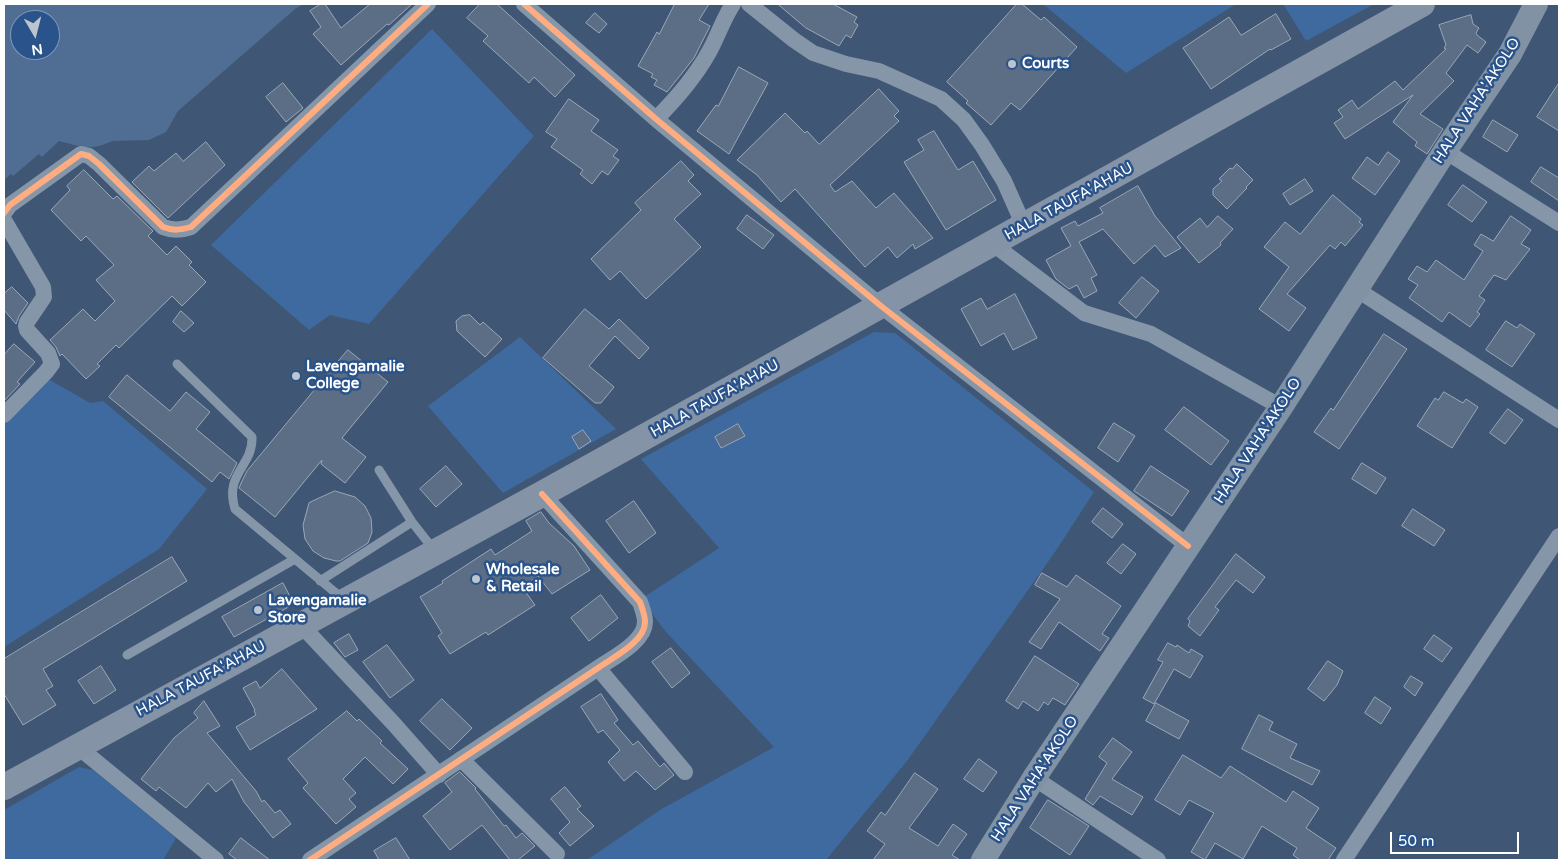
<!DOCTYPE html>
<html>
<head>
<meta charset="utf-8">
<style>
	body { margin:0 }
	#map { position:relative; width:1563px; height:864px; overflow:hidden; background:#3f5674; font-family:"Varela Round",sans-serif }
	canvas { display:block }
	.frame { position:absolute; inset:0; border:5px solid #fff; pointer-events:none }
	.north { position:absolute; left:10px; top:10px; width:50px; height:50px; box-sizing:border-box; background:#29538a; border:1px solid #7f98b9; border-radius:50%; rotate:172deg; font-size:14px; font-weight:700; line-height:20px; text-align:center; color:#fff }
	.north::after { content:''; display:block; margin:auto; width:18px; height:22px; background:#bcc4ce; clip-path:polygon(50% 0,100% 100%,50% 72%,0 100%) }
	.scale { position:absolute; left:1390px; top:832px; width:129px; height:22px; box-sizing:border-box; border:2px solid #fff; border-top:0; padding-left:6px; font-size:15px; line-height:18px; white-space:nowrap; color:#fff; -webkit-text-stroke:4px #29538a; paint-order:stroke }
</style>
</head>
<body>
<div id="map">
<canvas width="1563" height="864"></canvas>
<div class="frame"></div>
<div class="north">N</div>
<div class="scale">50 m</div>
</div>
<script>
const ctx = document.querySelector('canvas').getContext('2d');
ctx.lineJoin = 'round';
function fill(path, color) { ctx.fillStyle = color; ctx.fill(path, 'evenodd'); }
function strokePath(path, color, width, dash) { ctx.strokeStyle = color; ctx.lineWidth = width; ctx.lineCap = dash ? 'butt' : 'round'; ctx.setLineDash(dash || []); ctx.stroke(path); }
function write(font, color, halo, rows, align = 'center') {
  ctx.font = font + ' "Varela Round",sans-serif'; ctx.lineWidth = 5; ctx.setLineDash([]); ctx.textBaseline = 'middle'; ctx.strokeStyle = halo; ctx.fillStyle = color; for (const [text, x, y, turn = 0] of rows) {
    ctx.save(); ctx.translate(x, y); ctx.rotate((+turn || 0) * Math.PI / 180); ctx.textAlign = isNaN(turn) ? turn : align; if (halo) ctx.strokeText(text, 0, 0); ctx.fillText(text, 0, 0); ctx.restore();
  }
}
fill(new Path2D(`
	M1043,4h193l-110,69z
	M1283,4h91l-68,37z
	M432,29l102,107 -165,188 -39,-9 -21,15 -98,-85z
	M874,332l21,1 199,159 -39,60 -148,209 -81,99h-239l73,-50 114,-63 -108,-115 -25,-33 78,-51 -78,-89z
	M520,337l96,92 -113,64 -75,-87z
	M43,376l47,27 13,-2 104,88 -48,60 -155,98v-222z
	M79,767l14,3 83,68 -13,22h-159v-50z`), '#3e6a9f');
fill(new Path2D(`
	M4,4h299l-8,5 -117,102 -12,21 -17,8 -36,1 -14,5 -13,2 -27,-7 -17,16 -3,-3 -26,22 -2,-2 -7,6zM20,20h30v30h-30z`), '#506e93');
const building = new Path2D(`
	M321,4h4l16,24 29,-24h42l-23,21 -2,-1 -46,41 -28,-31 8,-7 -11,-16z
	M480,4h17l78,71 -20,22 -21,-20 -5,6 -46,-42 5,-5 -21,-18z
	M675,4h34l-10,16 11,6 -16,32 -27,34 -13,-7 3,-5 -6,-3 2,-3 -15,-8 19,-34 2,2z
	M778,4h55l24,13 -3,5 4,3 -7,13 -5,-3 -7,11 -33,-18z
	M1017,4h5l19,16 3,-3 33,30 -57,63 -9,-7 -20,22 -25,-22 2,-2 -21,-19z
	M595,13l12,11 -8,9 -13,-10z
	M1276,14l15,25 -20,11 -1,-1 -59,40 -28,-41 46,-31 12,18z
	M1471,15l2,9 6,4 -3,5 1,2 9,7 -8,11 -11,-8 -21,28 8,8 -34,33 23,15 -16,25 -12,-8 2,-4 -24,-20 20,-27 -68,44 -11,-16 9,-6 -5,-7 14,-10 6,9 37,-28 8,9 43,-41 -2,-1 2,-3 -7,-20z
	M739,67l29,16 -39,71 -32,-23 19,-26 2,1z
	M283,83l20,25 -17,14 -20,-25z
	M1559,83v48l-22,-14z
	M879,89l20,22 -5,5 5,5 -69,64 5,7 17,-11 24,27 18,-15 39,45 -18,11 -2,-5 -16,14 -9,-11 -23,20 -70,-78 -14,13 -24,-27 -20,-15 48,-47 20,20 2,-2 12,13z
	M569,99l30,21 -8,11 27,19 -5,6 6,4 -11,15 -6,-4 -10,13 -12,-10 3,-4 -32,-23 6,-8 -11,-7z
	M1493,120l25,15 -11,17 -24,-15z
	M934,131l24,39 15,-9 23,39 -50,30 -42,-68 20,-12 -6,-10z
	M206,142l19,23 -57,53 -36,-36 17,-16 5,5 22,-18 7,8z
	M1388,152l12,9 -25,34 -23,-17 15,-21 11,8z
	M681,161l13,14 -6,6 13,13 -27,25 27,28 -55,52 -26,-28 -10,9 -19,-21 50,-49 -6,-7z
	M1237,164l16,16 -7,7 1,1 -20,21 -14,-14v-6l9,-8 -3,-2 11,-11 2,1z
	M1541,167l18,11v23l-28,-19z
	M84,170l29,29 4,-3 36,35 -5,5 19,19 9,-9 16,16 -3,3 17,17 -24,24 -10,-10 -53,52 -3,-3 -19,19 3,2 -14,13 -24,-25 -2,2 -4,-9 -6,-7 33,-31 12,12 20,-20 -19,-21 18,-15 -28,-29 -5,5 -30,-31 19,-20 -3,-4z
	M1305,179l8,12 -23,14 -7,-11z
	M1463,185l24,17 -15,20 -24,-17z
	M1138,186l17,30 26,32 -16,9 -10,-12 -21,19 -31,-35 -24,13 18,33 -6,3 6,13 -13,7 -7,-13 -8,4 -13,-10 -10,-19 25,-14 -10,-18 14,-7 3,5 25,-13 -3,-5z
	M1333,195l28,24 -2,3 4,3 -18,21 -4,-4 -6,7 -5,-4 -43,49 19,14 -17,23 -30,-22 30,-42 -25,-20 21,-25 15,12z
	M747,215l27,20 -11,14 -26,-20z
	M1218,216l15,13 -13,14 1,2 -22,18 -22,-26 23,-19 7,9z
	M1511,216l20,14 -10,14 9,5 -24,31 -12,-5 -15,21 6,4 -8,12 3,2 -10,13 -21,-15 -7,10 -33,-24 9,-13 -10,-6 9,-13 10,6 9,-12 28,20 19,-29 -9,-6 7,-11 12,7z
	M1142,277l17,14 -23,27 -17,-15z
	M12,287l16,16 -9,13 -3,8 -12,-14v-16z
	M1015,294l22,44 -24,12 -9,-17 -23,13 -20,-37 20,-11 6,11z
	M585,309l24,20 10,-10 30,29 -10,11 -24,-23 -26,30 25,21 -13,16h-6l-52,-45z
	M181,311l13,12 -10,9 -11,-10z
	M470,315l10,10 3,-3 19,17 -17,18 -28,-26 -1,-10 6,-5z
	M1506,321l11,7 3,-4 15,10 -23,33 -26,-17z
	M1384,334l23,15 -68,100 -25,-17 17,-24 2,2z
	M14,344l21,18 -18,20 3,2 -16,17v-46z
	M348,350l40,32 -46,56 24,19 -21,26 -24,-19 1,-4 -47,57 -36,-29 3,-7 5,-10z
	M127,375l43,36 16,-19 24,20 -14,17 41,34 -8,16 -9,-7 -8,10 -103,-85z
	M1444,392l19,11 3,-4 12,8 -26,41 -35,-22 18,-28 3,2z
	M1184,407l45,34 -18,24 -46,-35z
	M1508,409l15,11 -18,24 -15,-11z
	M1114,423l21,13 -17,26 -20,-14z
	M738,424l7,12 -24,12 -6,-11z
	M583,430l8,11 -12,8 -7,-12z
	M1362,463l24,15 -10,16 -24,-15z
	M446,466l16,18 -26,23 -16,-18z
	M1151,466l38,25 -17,25 -38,-25z
	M335,491l20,6 10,9 6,12 1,14 -4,11 -28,18h-4l-12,-3 -11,-7 -8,-12 -2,-14 6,-22z
	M634,501l22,32 -27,20 -23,-32z
	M1103,508l20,16 -11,14 -20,-16z
	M1413,509l32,21 -11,16 -32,-20z
	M541,512l8,11 25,23 16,24 -38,24 -14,-18 -16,11 13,18 -47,30 -2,-3 -36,22 -12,-18 4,-3 -22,-36 23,-14 -1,-2 49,-32 4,6 37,-24 -6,-10z
	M1123,544l13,10 -15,20 -14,-11z
	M1236,554l29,23 -12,16 -17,-13 -21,27 4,3 -19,26 -12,-10 2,-5 -2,-2z
	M172,557l15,24 -144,88 10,17 -7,4 10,15 -33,20 -19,-31v-35z
	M1042,573l25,14 9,-12 45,31 -19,28 7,4 -9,13 -41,-29 -18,27 -12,-7 31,-43 -25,-14z
	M283,583l11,21 -60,33 -12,-20z
	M601,595l17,23 -29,23 -18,-23z
	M349,634l9,16 -13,7 -11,-14z
	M1434,635l18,13 -10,14 -18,-13z
	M1168,643l8,4 1,-2 12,8 2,-4 12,7 -13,22 -16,-9 -20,35 -11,-6 20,-36 -5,-2z
	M387,645l27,35 -24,18 -27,-36z
	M671,648l19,25 -18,15 -20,-26z
	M1035,656l44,28 -14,21 -12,-7 -5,7 -4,-3 -6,9 -15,-10 -5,8 -12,-8z
	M1328,661l15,10 -6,14 -13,16 -16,-12z
	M101,666l15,24 -22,14 -16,-23z
	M282,669l35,40 -67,41 -14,-23 20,-12 -2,-4 1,-1 -12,-22 13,-7 4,7z
	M1411,676l12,7 -8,13 -11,-9z
	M601,694l17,26 -4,3 19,22 5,-4 22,26 4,-4 10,12 -19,15 -19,-19 -12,10 -16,-19 12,-12 -17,-20 -5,3 -17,-26z
	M1375,697l16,11 -10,16 -16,-11z
	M442,699l30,29 -22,22 -30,-29z
	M204,701l16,25 -13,7 49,58 6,11 2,-2 11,13 5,-3 11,14 -18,14 -29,-36 -12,-23 -16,13 -8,-9 -22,25 -27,-21 -3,4 -15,-12 33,-41 24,-20 -4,-5z
	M1156,703l33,18 -10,18 -33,-18z
	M347,711l10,10 2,-2 23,22 -2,2 28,26 -15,15 -28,-27 -22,22 13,14 -7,6 7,8 -20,17 -33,-36 5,-5 -20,-24z
	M1259,715l14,7 -4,8 28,14 -7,14 30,13 -8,14 -70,-36z
	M1113,738l19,14 -20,27 31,18 -11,18 -32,-19 -7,9 -8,-6 22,-36 -8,-6z
	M1183,755l38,23 9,-12 56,36 7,-11 26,17 -13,20 30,20 -8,12h-28l-7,-5 4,-7 -35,-22 -19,33 -28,-16 -10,17 -14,-8 23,-39 -25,-13 -9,15 -25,-15z
	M979,759l18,13 -14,20 -19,-13z
	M460,772l16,16 -1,1 29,37 2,-1 10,13 6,-5 13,13 -17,14h-8l-28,-35 -32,25 -27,-34 29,-24 -7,-9z
	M915,773l23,16 -29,39 29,18 15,-22 14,10 -15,21 8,5h-87l12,-16 -18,-13 14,-19 4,3z
	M565,787l16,19 -4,3 17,17 -24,20 -11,-13 11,-11 -19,-23z
	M1048,800l41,26 -19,29 -40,-27z
	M241,838l9,7 20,15h-33l-8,-6z
	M396,838l14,22h-31l-5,-9z`);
fill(building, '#5c6e86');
strokePath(building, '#9aa7b7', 1);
strokePath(new Path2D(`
	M177,364l75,73c1,30 -28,36 -17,72l108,90
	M379,470l33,52 22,28
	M320,581l92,-59
	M127,655l168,-96`), '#8696a9', 9);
strokePath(new Path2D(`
	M524,4l132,115 225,187 307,240
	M749,4l45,36 19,13 33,11 33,7 62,28 23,21 18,25 22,36 20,45
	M656,119c20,-20 39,-42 53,-67 9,-16 14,-33 24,-48
	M1445,151l114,72
	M4,213l6,-8 71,-51 8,2 10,8 64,63c10,4 18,3 28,0l237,-223
	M4,220l39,67 1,10 -17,25 -1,4 1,4 21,23 4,11 -6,8 -42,43
	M993,244l91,69 67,21 130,73
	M1356,289l203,131
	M301,625l93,99 45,51
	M598,668l87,104
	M77,746l139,114
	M461,759l96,95
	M1034,778l124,82
	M310,860l288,-192c14,-10 47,-26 47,-46 0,-7 -3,-14 -5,-20l-98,-108
	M1344,860l215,-324`), '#8696a9', 16);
strokePath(new Path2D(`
	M983,860l51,-82 247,-371 164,-256 65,-97 26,-50`), '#8192a5', 24);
strokePath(new Path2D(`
	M4,787l538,-293 880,-490`), '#8593a7', 26);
strokePath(new Path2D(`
	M524,4l132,115 225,187 307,240
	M4,213l6,-8 71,-51 8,2 10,8 64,63c10,4 18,3 28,0l237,-223
	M310,860l288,-192c14,-10 47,-26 47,-46 0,-7 -3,-14 -5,-20l-98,-108`), '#ffac80', 6);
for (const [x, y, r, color] of [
	[1012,64,5,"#bcc4ce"],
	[296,376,5,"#bcc4ce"],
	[476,579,5,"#bcc4ce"],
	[258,610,5,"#bcc4ce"]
]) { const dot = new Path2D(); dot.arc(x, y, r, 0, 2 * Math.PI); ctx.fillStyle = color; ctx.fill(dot); strokePath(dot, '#29538a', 2); }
write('bold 15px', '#fff', '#29538a', [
	["Courts",1022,64],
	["Lavengamalie",306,367],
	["College",306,384],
	["Wholesale",486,570],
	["& Retail",486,587],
	["Lavengamalie",268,601],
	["Store",268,618]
], 'left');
write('15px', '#fff', '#29538a', [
	["HALA VAHA'AKOLO",1477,101,-57],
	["HALA TAUFA'AHAU",1069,202,-29],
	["HALA TAUFA'AHAU",715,399,-29],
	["HALA VAHA'AKOLO",1258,441,-57],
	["HALA TAUFA'AHAU",201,679,-28],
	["HALA VAHA'AKOLO",1035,779,-57]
]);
</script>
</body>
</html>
